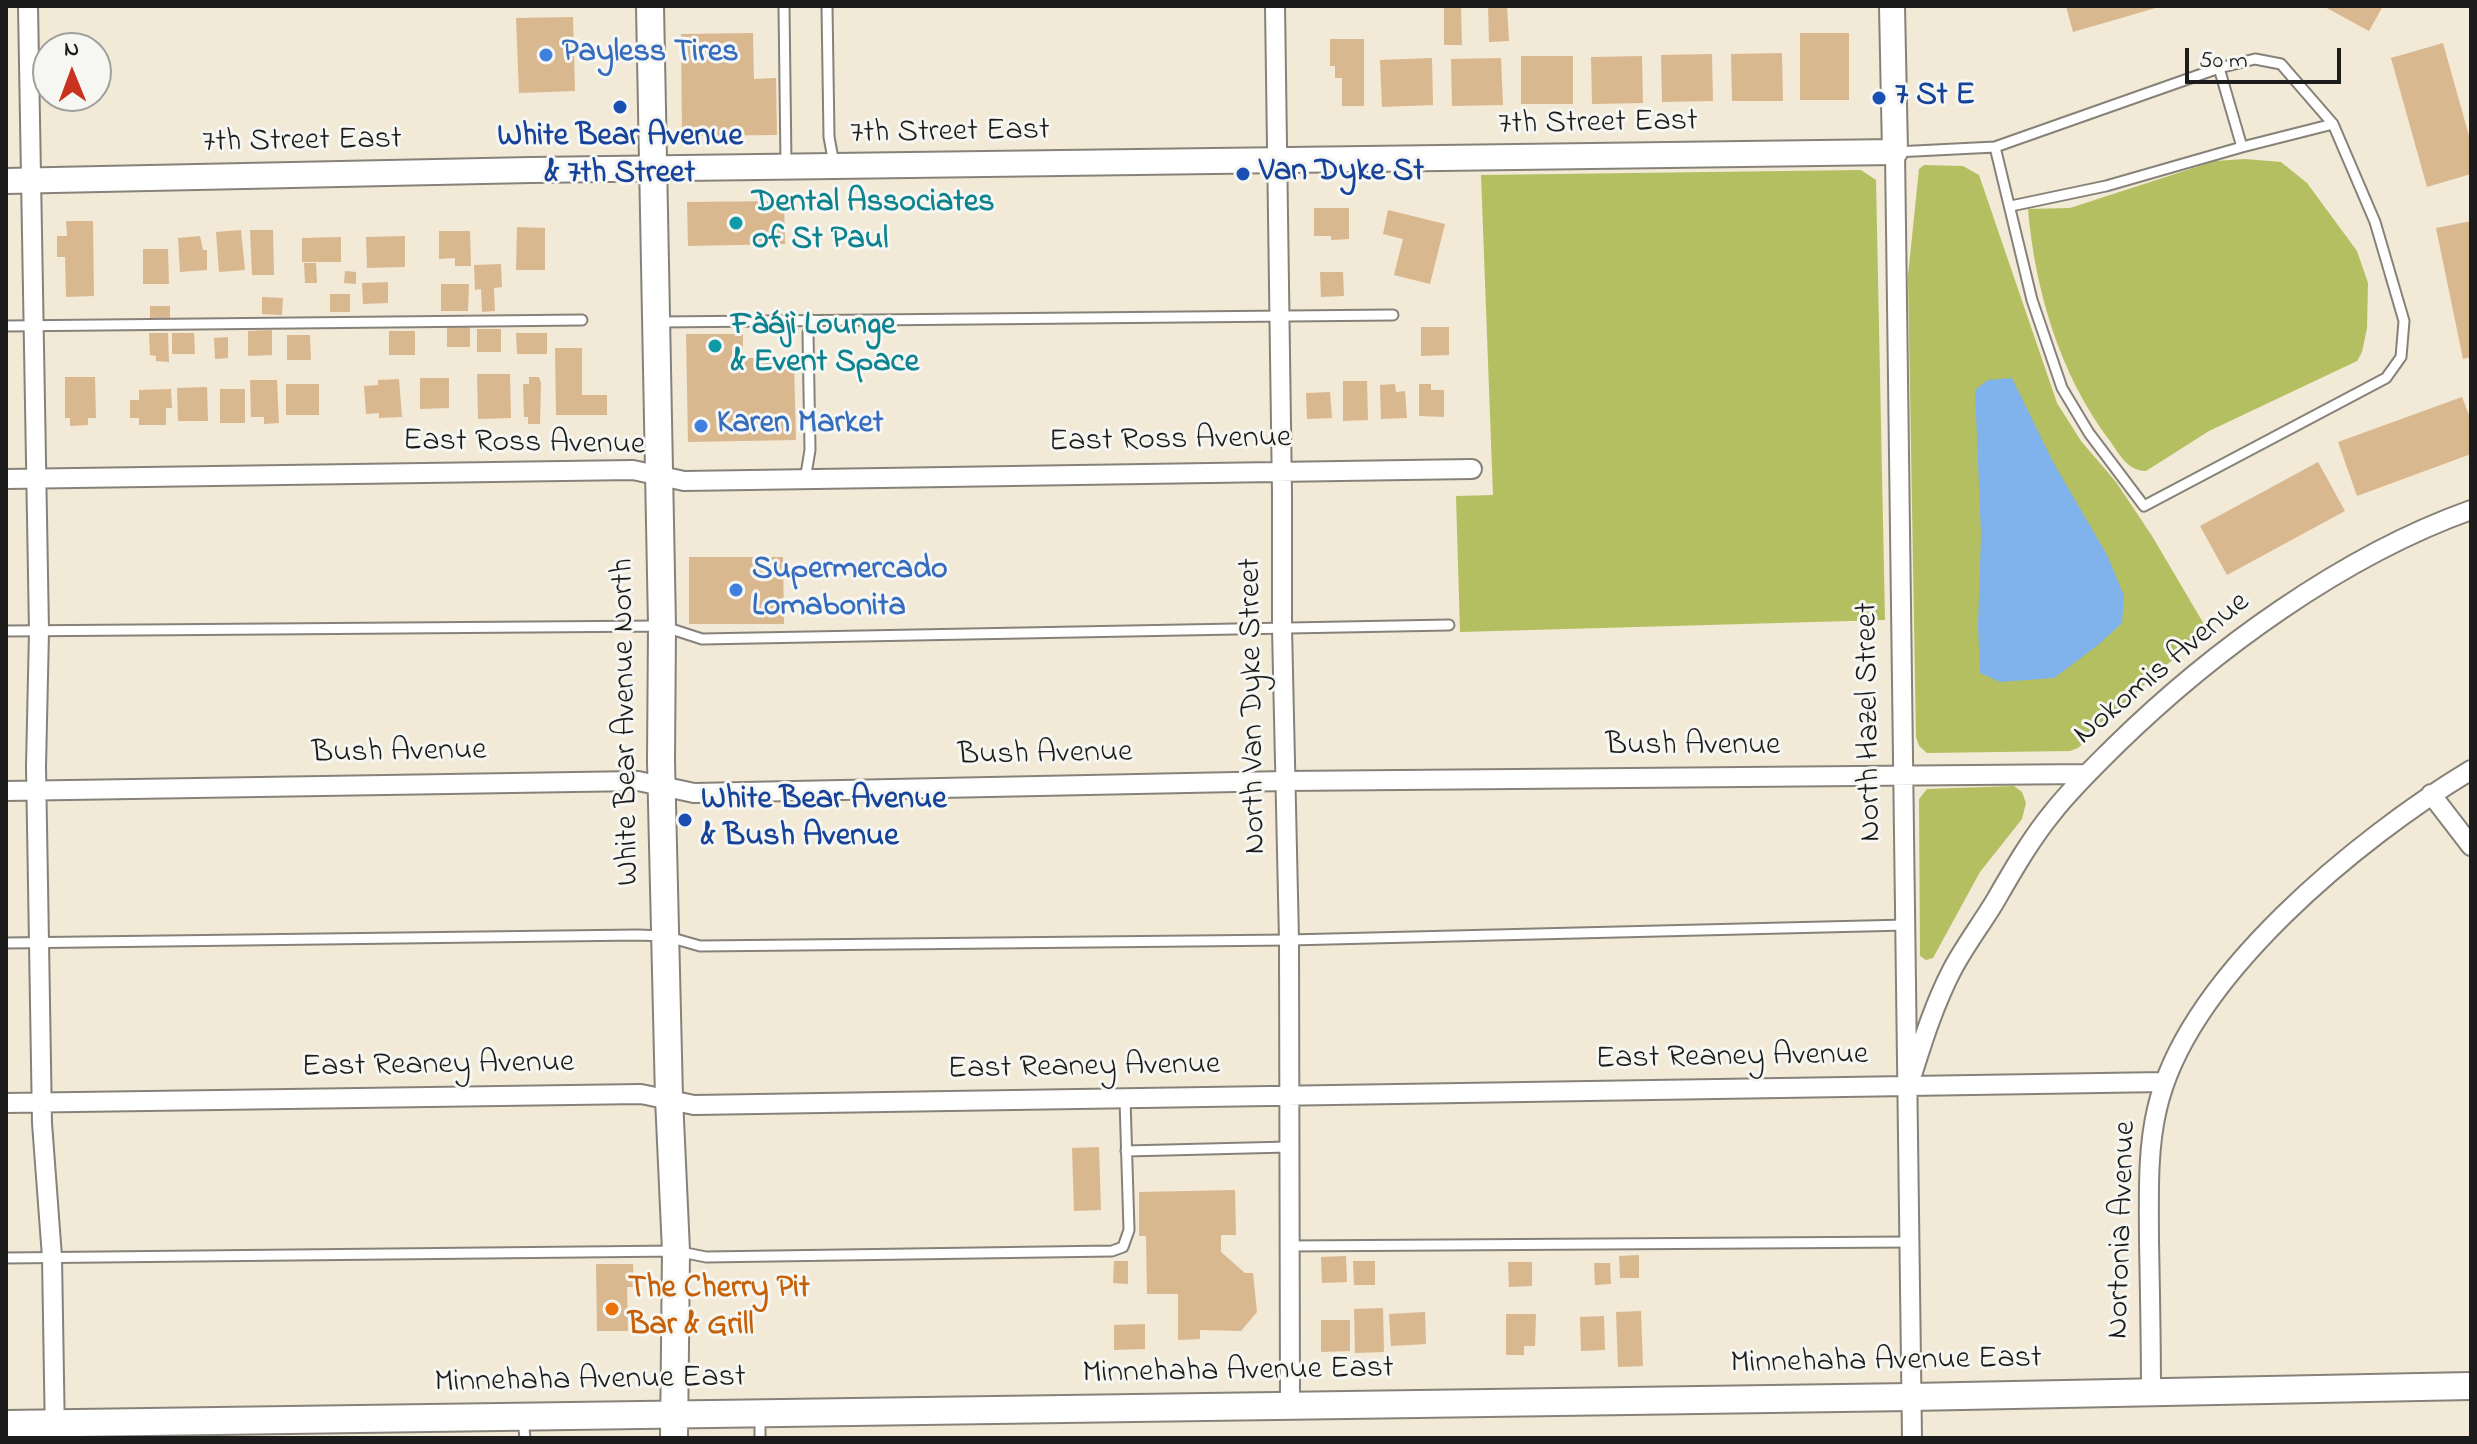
<!DOCTYPE html>
<html>
<head>
<meta charset="utf-8">
<style>
	body { margin:0 }
	#map { position:relative; width:2477px; height:1444px; overflow:hidden; background:#f2e9d6; font-family:"Indie Flower",sans-serif }
	canvas { display:block }
	.frame { position:absolute; inset:0; border:8px solid #1c1c1c; pointer-events:none }
	.north { position:absolute; left:32px; top:32px; width:80px; height:80px; box-sizing:border-box; background:#f6f6f2; border:2px solid #9f9f9c; border-radius:50%; rotate:359deg; font-size:22px; font-weight:700; line-height:32px; text-align:center; color:#1c1c1c }
	.north::after { content:''; display:block; margin:auto; width:28px; height:36px; background:#c8321e; clip-path:polygon(50% 0,100% 100%,50% 72%,0 100%) }
	.scale { position:absolute; left:2185px; top:48px; width:156px; height:36px; box-sizing:border-box; border:4px solid #1c1c1c; border-top:0; padding-left:10px; font-size:24px; line-height:28px; white-space:nowrap; color:#1c1c1c; -webkit-text-stroke:6px #f6f6f2; paint-order:stroke }
</style>
</head>
<body>
<div id="map">
<canvas width="2477" height="1444"></canvas>
<div class="frame"></div>
<div class="north">N</div>
<div class="scale">50 m</div>
</div>
<script>
const ctx = document.querySelector('canvas').getContext('2d');
ctx.lineJoin = 'round';
function fill(path, color) { ctx.fillStyle = color; ctx.fill(path, 'evenodd'); }
function strokePath(path, color, width, dash) { ctx.strokeStyle = color; ctx.lineWidth = width; ctx.lineCap = dash ? 'butt' : 'round'; ctx.setLineDash(dash || []); ctx.stroke(path); }
function write(font, color, halo, rows, align = 'center') {
  ctx.font = font + ' "Indie Flower",sans-serif'; ctx.lineWidth = 6; ctx.setLineDash([]); ctx.textBaseline = 'middle'; ctx.strokeStyle = halo; ctx.fillStyle = color; for (const [text, x, y, turn = 0] of rows) {
    ctx.save(); ctx.translate(x, y); ctx.rotate((+turn || 0) * Math.PI / 180); ctx.textAlign = isNaN(turn) ? turn : align; if (halo) ctx.strokeText(text, 0, 0); ctx.fillText(text, 0, 0); ctx.restore();
  }
}
fill(new Path2D(`
	M2245,159l36,3 26,21 50,68 11,32 -1,45 -5,24 -5,9 -148,70 -63,40c-18,0 -27,-17 -36,-30 -50,-66 -75,-150 -82,-232l42,-1 145,-47z
	M1924,165l39,1 16,9 78,228 24,38 35,41 36,54 56,95 -50,41 -80,76 -8,3 -143,2 -8,-7 -3,-9 -8,-461 11,-107z
	M1861,170l15,10 9,440 -425,12 -4,-136 37,-1 -12,-320z
	M2014,786l8,6 4,11 -4,16 -42,53 -47,86 -7,2 -6,-4 -1,-157 8,-10z`), '#b3bf61');
fill(new Path2D(`
	M2012,378l41,84 54,93 17,41 -2,27 -24,22 -44,33 -54,4 -20,-9 -2,-48 3,-90 -6,-145 13,-10z`), '#80b2ec');
fill(new Path2D(`
	M1444,6h17l1,39h-18z
	M1488,6h19l2,35 -20,1z
	M2066,6h93v1l-86,25z
	M2323,6h60l-14,25z
	M573,17l2,74 -56,2 -3,-75z
	M753,33l1,46 22,-1 1,57 -95,1 -1,-102z
	M1800,33h49v67h-49z
	M1330,39h34v67h-22v-28h-7v-12h-5z
	M2443,43l28,100v31l-44,13 -36,-129z
	M1782,53l1,48h-51l-1,-47z
	M1712,54l1,47 -51,1 -1,-47z
	M1521,56h52v48h-52z
	M1642,56l1,47 -51,1 -1,-47z
	M1432,58l1,47 -51,2 -2,-47z
	M1501,58l2,47 -51,1 -1,-47z
	M784,201l1,43 -97,2 -1,-44z
	M1314,208h35v31l-18,1v-4h-17z
	M1388,210l57,14 -15,60 -36,-9 9,-36 -20,-5z
	M66,221h27l1,75 -28,1 -1,-40h-8v-21h10z
	M2471,221v136l-8,2 -27,-131z
	M517,227l28,1v42h-29z
	M241,230l4,40 -26,2 -3,-40z
	M250,230h23l1,45h-22z
	M439,231h31l1,35h-16v-8l-16,1z
	M200,236l3,14h4v20l-27,2 -2,-34z
	M405,236v31l-38,1 -1,-31z
	M341,237v25h-39v-24z
	M143,249h25l1,35h-26z
	M304,263h12l1,20h-12z
	M501,264l1,23 -8,1 1,23 -13,1 -1,-23 -6,1 -1,-25z
	M345,271l11,1v12l-12,-1z
	M1320,272h23l1,24 -23,1z
	M388,282v21l-25,1 -1,-21z
	M441,284h28l-1,27h-27z
	M330,294h20v18h-20z
	M262,297l21,1 -1,17 -20,-1z
	M150,306h20v12h-20z
	M447,327h23v20h-23z
	M1421,327h28v28l-28,1z
	M477,329h24v23h-24z
	M272,330v25l-24,1v-25z
	M389,331h26v24h-26z
	M149,333h19l1,29 -13,-1v-5l-6,-1z
	M172,333h22l1,21h-23z
	M516,333h31v21h-30z
	M686,334h57v24h14v5h37l2,77 -108,2z
	M287,335h23l1,25h-24z
	M228,337v21l-13,1 -1,-21z
	M555,348h27v47h25v20h-51z
	M477,374h33l1,44 -33,1z
	M65,377h30l1,41h-8v7l-18,1v-8h-5z
	M529,377h10l2,6 -1,41h-12v-7h-4l-1,-33h6z
	M420,378h29v30l-29,1z
	M399,379l3,38 -23,1v-5l-13,1 -2,-28 14,-1v-5z
	M250,380h27l2,43 -15,1v-7h-13z
	M1343,381h24l1,39 -25,1z
	M286,384h33v31h-33z
	M1395,384l1,8 9,-1 2,27 -26,1 -1,-34z
	M1419,384h12v6h13v27l-25,-1z
	M207,387l1,34h-30l-1,-33z
	M171,389l1,19h-6v17h-27v-7h-9v-18h9v-10z
	M220,389h25v34h-25z
	M1330,392l2,26 -25,1 -1,-26z
	M2462,397l9,23v34l-114,42 -19,-54z
	M2318,462l27,49 -118,64 -27,-49z
	M689,557h94l1,67h-95z
	M1099,1147l2,63 -27,1 -2,-63z
	M1235,1190l1,45h-15v17l24,21h8l4,39 -16,19 -41,-1v9l-22,1v-46h-31l-1,-58h-7v-44z
	M1639,1255v23h-19l-1,-22z
	M1346,1256l1,26 -25,1 -1,-26z
	M1114,1261h14v23l-15,-1z
	M1353,1261h22v24h-21z
	M1508,1262h24v24l-23,1z
	M1594,1263h16l1,21 -16,1z
	M596,1264h37l1,23h-7l1,44h-31z
	M1383,1308l1,44 -29,1 -1,-44z
	M1641,1311l2,55 -25,1 -2,-55z
	M1425,1312l1,32 -35,2 -2,-32z
	M1506,1314h30l-1,32h-11v9h-18z
	M1604,1316l1,34 -24,1 -1,-34z
	M1321,1320h29v31l-29,1z
	M1145,1324v25l-31,1v-25z`), '#d9b890');
const service = new Path2D(`
	M784,6l2,158
	M827,6l2,131 5,27
	M2242,147l91,-23
	M1895,152l100,-5 224,-79 36,-9 26,5 52,60 42,98 29,99 -3,36 -15,21 -242,128 -55,-73 -27,-45 -30,-88 -37,-153
	M2011,206l95,-20 136,-39 -23,-79
	M660,322l733,-7
	M6,326l576,-6
	M805,480l5,-30 -2,-117 4,-13
	M6,631l656,-5 40,13 747,-14
	M6,943l632,-8 27,1 35,10 589,-6 617,-15
	M1126,1151l162,-4
	M1288,1246l621,-4
	M6,1258l670,-7 30,6 406,-6 11,-4 6,-17 -4,-131
	M760,1417v21
	M523,1420l2,18`);
const minor = new Path2D(`
	M28,6l11,625 -3,136 3,176 3,180 10,134 3,181
	M1275,6l7,488v134l7,312 1,466
	M1895,152l17,1286
	M6,479l627,-9 51,11 788,-12
	M6,791l632,-10 56,12 591,-12 802,-7
	M2431,794l40,52
	M1913,1072c11,-35 22,-69 39,-102 12,-23 28,-44 42,-67 18,-31 36,-63 59,-91 19,-24 41,-45 62,-66 97,-95 227,-190 356,-236
	M6,1103l635,-9 53,11 1470,-23
	M2151,1393c0,-51 -1,-101 -2,-152 0,-43 -2,-90 8,-132 30,-132 203,-272 314,-339`);
const tertiary = new Path2D(`
	M6,181l525,-11 1364,-18 -3,-146`);
const secondary = new Path2D(`
	M650,6l12,620 -1,135 8,337 7,153 -2,187
	M6,1424l1905,-27 560,-11`);
strokePath(service, '#878279', 13);
strokePath(minor, '#878279', 22);
strokePath(tertiary, '#878279', 28);
strokePath(secondary, '#878279', 30);
strokePath(service, '#fff', 9);
strokePath(minor, '#fff', 18);
strokePath(tertiary, '#fff', 24);
strokePath(secondary, '#fff', 26);
for (const [x, y, r, color] of [
	[546,55,8,"#3f7fe0"],
	[1879,98,8,"#1a4fb4"],
	[620,107,8,"#1a4fb4"],
	[1243,174,8,"#1a4fb4"],
	[736,223,8,"#0f9aa8"],
	[715,346,8,"#0f9aa8"],
	[701,426,8,"#3f7fe0"],
	[736,590,8,"#3f7fe0"],
	[685,820,8,"#1a4fb4"],
	[612,1309,8,"#e8710a"]
]) { const dot = new Path2D(); dot.arc(x, y, r, 0, 2 * Math.PI); ctx.fillStyle = color; ctx.fill(dot); strokePath(dot, '#f6f6f2', 3); }
write('bold 32px', '#366cbe', '#f6f6f2', [
	["Payless Tires",562,55],
	["Karen Market",717,426],
	["Supermercado",752,572],
	["Lomabonita",752,609]
], 'left');
write('bold 32px', '#164399', '#f6f6f2', [
	["7 St E",1895,98],
	["White Bear Avenue",620,139,"center"],
	["& 7th Street",620,176,"center"],
	["Van Dyke St",1259,174],
	["White Bear Avenue",701,802],
	["& Bush Avenue",701,839]
], 'left');
write('32px', '#1c1c1c', '#f6f6f2', [
	["7th Street East",1598,125,-1],
	["7th Street East",950,134,-1],
	["7th Street East",302,143,-1],
	["East Ross Avenue",1170,442,-1],
	["East Ross Avenue",524,445,1],
	["Nokomis Avenue",2163,670,-40],
	["North Van Dyke Street",1255,706,-91],
	["White Bear Avenue North",628,722,-91],
	["North Hazel Street",1871,722,-91],
	["Bush Avenue",1693,748],
	["Bush Avenue",399,754,-1],
	["Bush Avenue",1045,756,-1],
	["East Reaney Avenue",1732,1059,-1],
	["East Reaney Avenue",438,1067,-1],
	["East Reaney Avenue",1084,1069,-1],
	["Nortonia Avenue",2124,1230,-88],
	["Minnehaha Avenue East",1886,1363,-1],
	["Minnehaha Avenue East",1238,1373,-1],
	["Minnehaha Avenue East",590,1382,-1]
]);
write('bold 32px', '#0d838f', '#f6f6f2', [
	["Dental Associates",752,205],
	["of St Paul",752,242],
	["Fàájì Lounge",731,328],
	["& Event Space",731,365]
], 'left');
write('bold 32px', '#c56008', '#f6f6f2', [
	["The Cherry Pit",628,1291],
	["Bar & Grill",628,1328]
], 'left');
</script>
</body>
</html>
